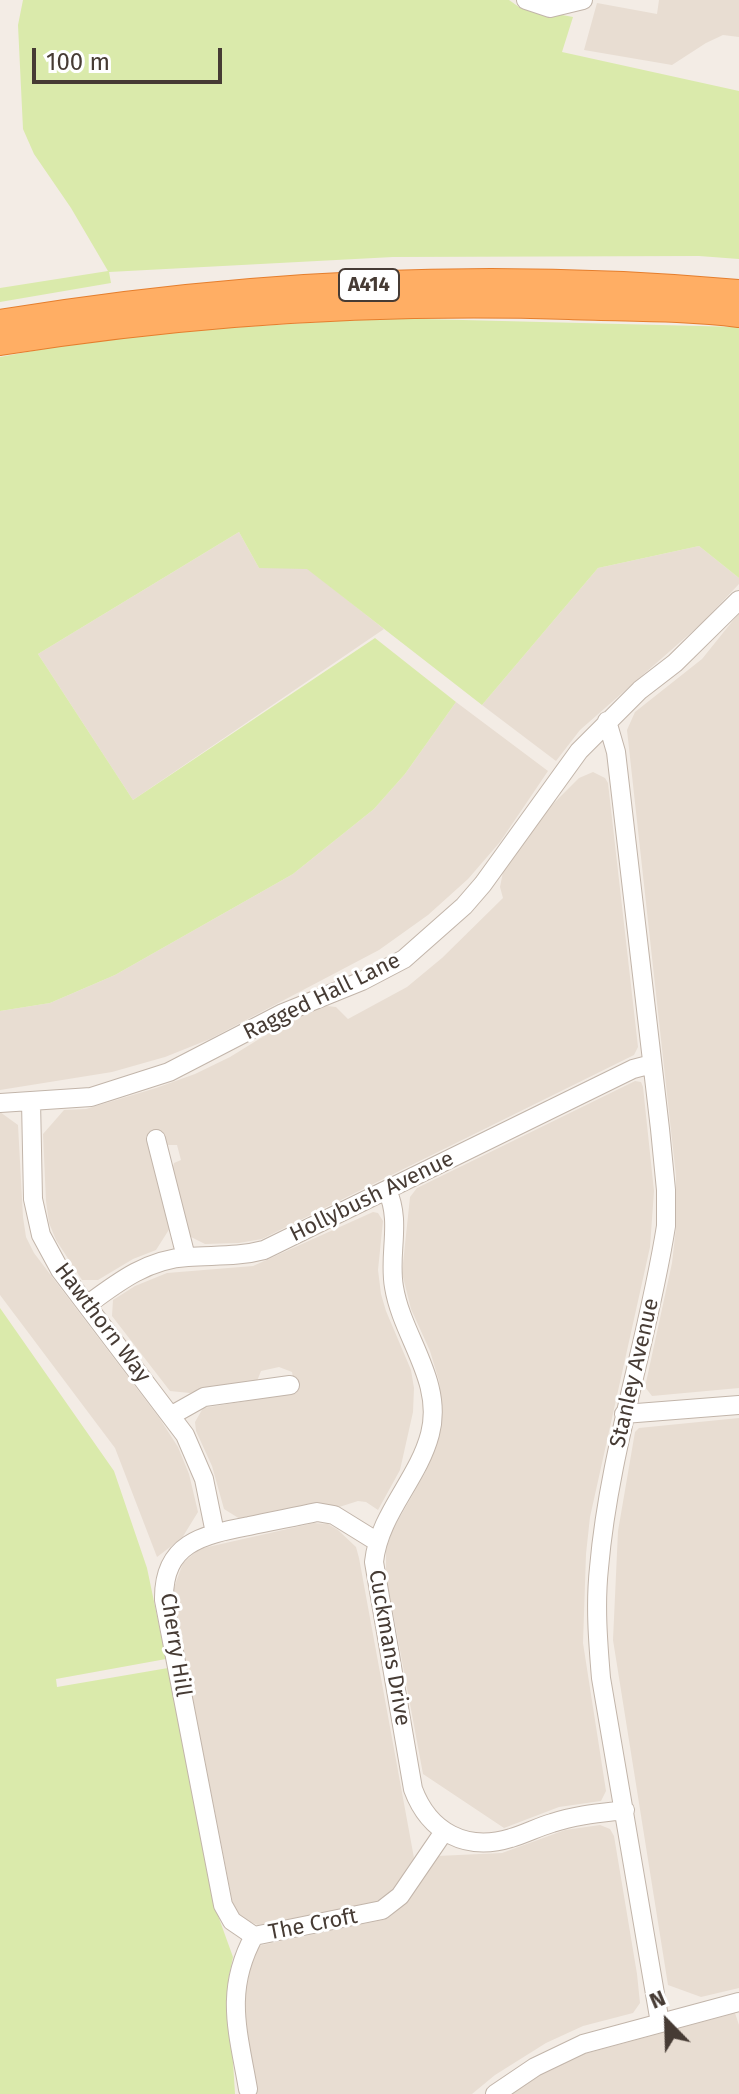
<!DOCTYPE html>
<html>
<head>
<meta charset="utf-8">
<style>
	body { margin:0 }
	#map { position:relative; width:739px; height:2094px; overflow:hidden; background:#f3ece5; font-family:"Fira Sans",sans-serif }
	canvas { display:block }
	.north { position:absolute; left:627px; top:1982px; width:80px; height:80px; -webkit-text-stroke:6px #fff; paint-order:stroke; rotate:337deg; font-size:22px; font-weight:700; line-height:32px; text-align:center; color:#463b34 }
	.north::after { content:''; display:block; margin:auto; width:28px; height:36px; background:#463b34; clip-path:polygon(50% 0,100% 100%,50% 72%,0 100%) }
	.scale { position:absolute; left:32px; top:48px; width:190px; height:36px; box-sizing:border-box; border:4px solid #463b34; border-top:0; padding-left:10px; font-size:24px; line-height:28px; white-space:nowrap; color:#463b34; -webkit-text-stroke:6px #fff; paint-order:stroke }
</style>
</head>
<body>
<div id="map">
<canvas width="739" height="2094"></canvas>
<div class="north">N</div>
<div class="scale">100 m</div>
</div>
<script>
const ctx = document.querySelector('canvas').getContext('2d');
ctx.lineJoin = 'round';
function fill(path, color) { ctx.fillStyle = color; ctx.fill(path, 'evenodd'); }
function strokePath(path, color, width, dash) { ctx.strokeStyle = color; ctx.lineWidth = width; ctx.lineCap = dash ? 'butt' : 'round'; ctx.setLineDash(dash || []); ctx.stroke(path); }
function write(font, color, halo, rows, align = 'center') {
  ctx.font = font + ' "Fira Sans",sans-serif'; ctx.lineWidth = 6; ctx.setLineDash([]); ctx.textBaseline = 'middle'; ctx.strokeStyle = halo; ctx.fillStyle = color; for (const [text, x, y, turn = 0] of rows) {
    ctx.save(); ctx.translate(x, y); ctx.rotate((+turn || 0) * Math.PI / 180); ctx.textAlign = isNaN(turn) ? turn : align; if (halo) ctx.strokeText(text, 0, 0); ctx.fillText(text, 0, 0); ctx.restore();
  }
}
fill(new Path2D(`
	M659,0h80v37l-16,-2 -17,8 -34,22 -88,-15 13,-47 60,11z
	M239,532l20,36h48l77,61 -251,171 -95,-146z
	M699,546l40,32v6l-37,39 -122,107 -24,31 -74,-56 116,-137z
	M739,613v775l-87,8 -7,-9 27,-124 4,-35v-52l-49,-446 8,-18 67,-53z
	M456,702l92,69 -48,71 -32,37 -40,36 -49,35 -169,89 -45,18 -53,15 -112,18v-79l50,-8 65,-28 178,-101 81,-65 31,-35z
	M593,772l12,6 3,5 30,264 -4,8 -372,184 -23,4 -34,1 -16,-8 -17,-65 2,-8 7,-3 -4,-15h-10l-6,-13 -15,4 24,92 -14,22 -23,9 -35,21h-16l-26,-40 -7,-17 -3,-22 -3,-67 21,-24 22,-1 70,-21 39,-14 35,-17 60,-37 21,-10 16,-4 9,1 12,12 59,-32 35,-29 61,-60 -3,-11 4,-20 40,-54 35,-35z
	M635,1081l6,1 2,5 11,104 -4,56 -60,270 -4,37 -3,89 23,148 -5,10 -42,6 -55,21 -81,-54 -37,-199v-25l6,-19 33,-58 16,-44 1,-21 -3,-27 -9,-30 -19,-42 -9,-36 8,-76 7,-9z
	M0,1112l18,13 5,92 3,20 8,16 126,166 18,28 11,27 9,38 -16,26 -25,19 -42,-109 -115,-153z
	M373,1212l5,1 5,8 -5,49 3,24 5,17 25,59 3,18 -1,24 -13,58 -22,40 -12,-8 -8,-1 -22,7 -19,-4 -77,15 -16,-10 -12,-43 -16,-35 -1,-9 8,-14 93,-15 -4,-21 -13,-5 -18,4 -4,10 -67,12 -20,-2 -58,-75 1,-16 22,-14 32,-13 86,-7z
	M739,1418v570l-38,9 -33,-12 -55,-345 5,-109 17,-99 4,-4z
	M314,1523l14,1 10,6 18,17 3,11 55,300 -24,36 -10,8 -122,23 -18,-7 -6,-8 -62,-317 11,-30 16,-14z
	M600,1825l10,4 4,7 23,138 3,29 -7,10 -50,13 -37,17 -51,32 -23,19h-216l-9,-43 -3,-78 11,-24 7,-4 125,-26 20,-16 30,-47 65,-3 63,-23z
	M735,2013l4,12v69h-228l40,-26 22,-11z`), '#e8ddd2');
fill(new Path2D(`
	M23,0h486l10,7 54,10 -11,35 177,39v168l-40,-3 -306,1 -284,15 2,11 -111,19v-14l108,-17 -37,-63 -37,-54 -11,-25 -5,-104z
	M384,318l355,9v251l-40,-32 -101,22 -116,137 -175,-136 -48,-1 -20,-36 -201,122 95,146 242,-162 81,64 -51,72 -31,35 -81,65 -178,101 -65,28 -50,8v-654l118,-22z
	M0,1308l114,163 33,97 19,91 -110,20 1,8 111,-19 48,242 17,47 -5,24 7,113h-235z`), '#daeaab');
const minor = new Path2D(`
	M526,0l24,8 33,-8
	M607,721l9,31 44,377 6,61v36c-18,115 -57,226 -67,342 -4,37 -1,74 2,110l59,345
	M31,1101l2,98 8,36 19,35 125,165 19,44 11,54
	M0,1103l91,-6 78,-25 114,-59 79,-32 42,-22 60,-53 19,-22 96,-133 61,-61 35,-27 64,-63
	M156,1139l30,118
	M387,1190c15,32 1,64 7,97 8,50 50,94 36,147 -12,46 -51,80 -56,128l39,227c16,43 53,63 98,49 14,-4 27,-11 41,-15 24,-8 48,-10 73,-13
	M87,1305c31,-23 61,-46 101,-48 26,-2 50,0 76,-7l369,-181 19,-5
	M624,1414l115,-9
	M172,1415l32,-18 86,-12
	M254,1936l-22,-15 -9,-16 -59,-305c-1,-57 38,-65 85,-74 23,-5 45,-9 68,-14l17,3 42,26
	M254,1936l128,-26 18,-14 43,-63
	M248,2089c-10,-58 -24,-98 6,-153
	M495,2094l40,-27 48,-23 156,-42`);
const highway = new Path2D(`
	M0,323c243,-40 493,-52 739,-30
	M0,342c188,-30 378,-42 569,-36 56,2 114,1 170,8`);
strokePath(minor, '#c2b5aa', 20);
strokePath(highway, '#e57e2d', 28);
strokePath(minor, '#fff', 18);
strokePath(highway, '#ffae64', 26);
for (const [x, y, w] of [
	[369,285,60]
]) { const box = new Path2D(); box.roundRect(x - w / 2, y - 16, w, 32, 6); ctx.fillStyle = '#fff'; ctx.fill(box); strokePath(box, '#463b34', 2); }
write('bold 20px', '#463b34', null, [
	["A414",369,285]
]);
write('22px', '#463b34', '#fff', [
	["Ragged Hall Lane",322,997,-26],
	["Hollybush Avenue",372,1197,-26],
	["Hawthorn Way",102,1323,53],
	["Stanley Avenue",635,1373,-77],
	["Cherry Hill",175,1645,81],
	["Cuckmans Drive",389,1648,80],
	["The Croft",313,1925,-11]
]);
</script>
</body>
</html>
